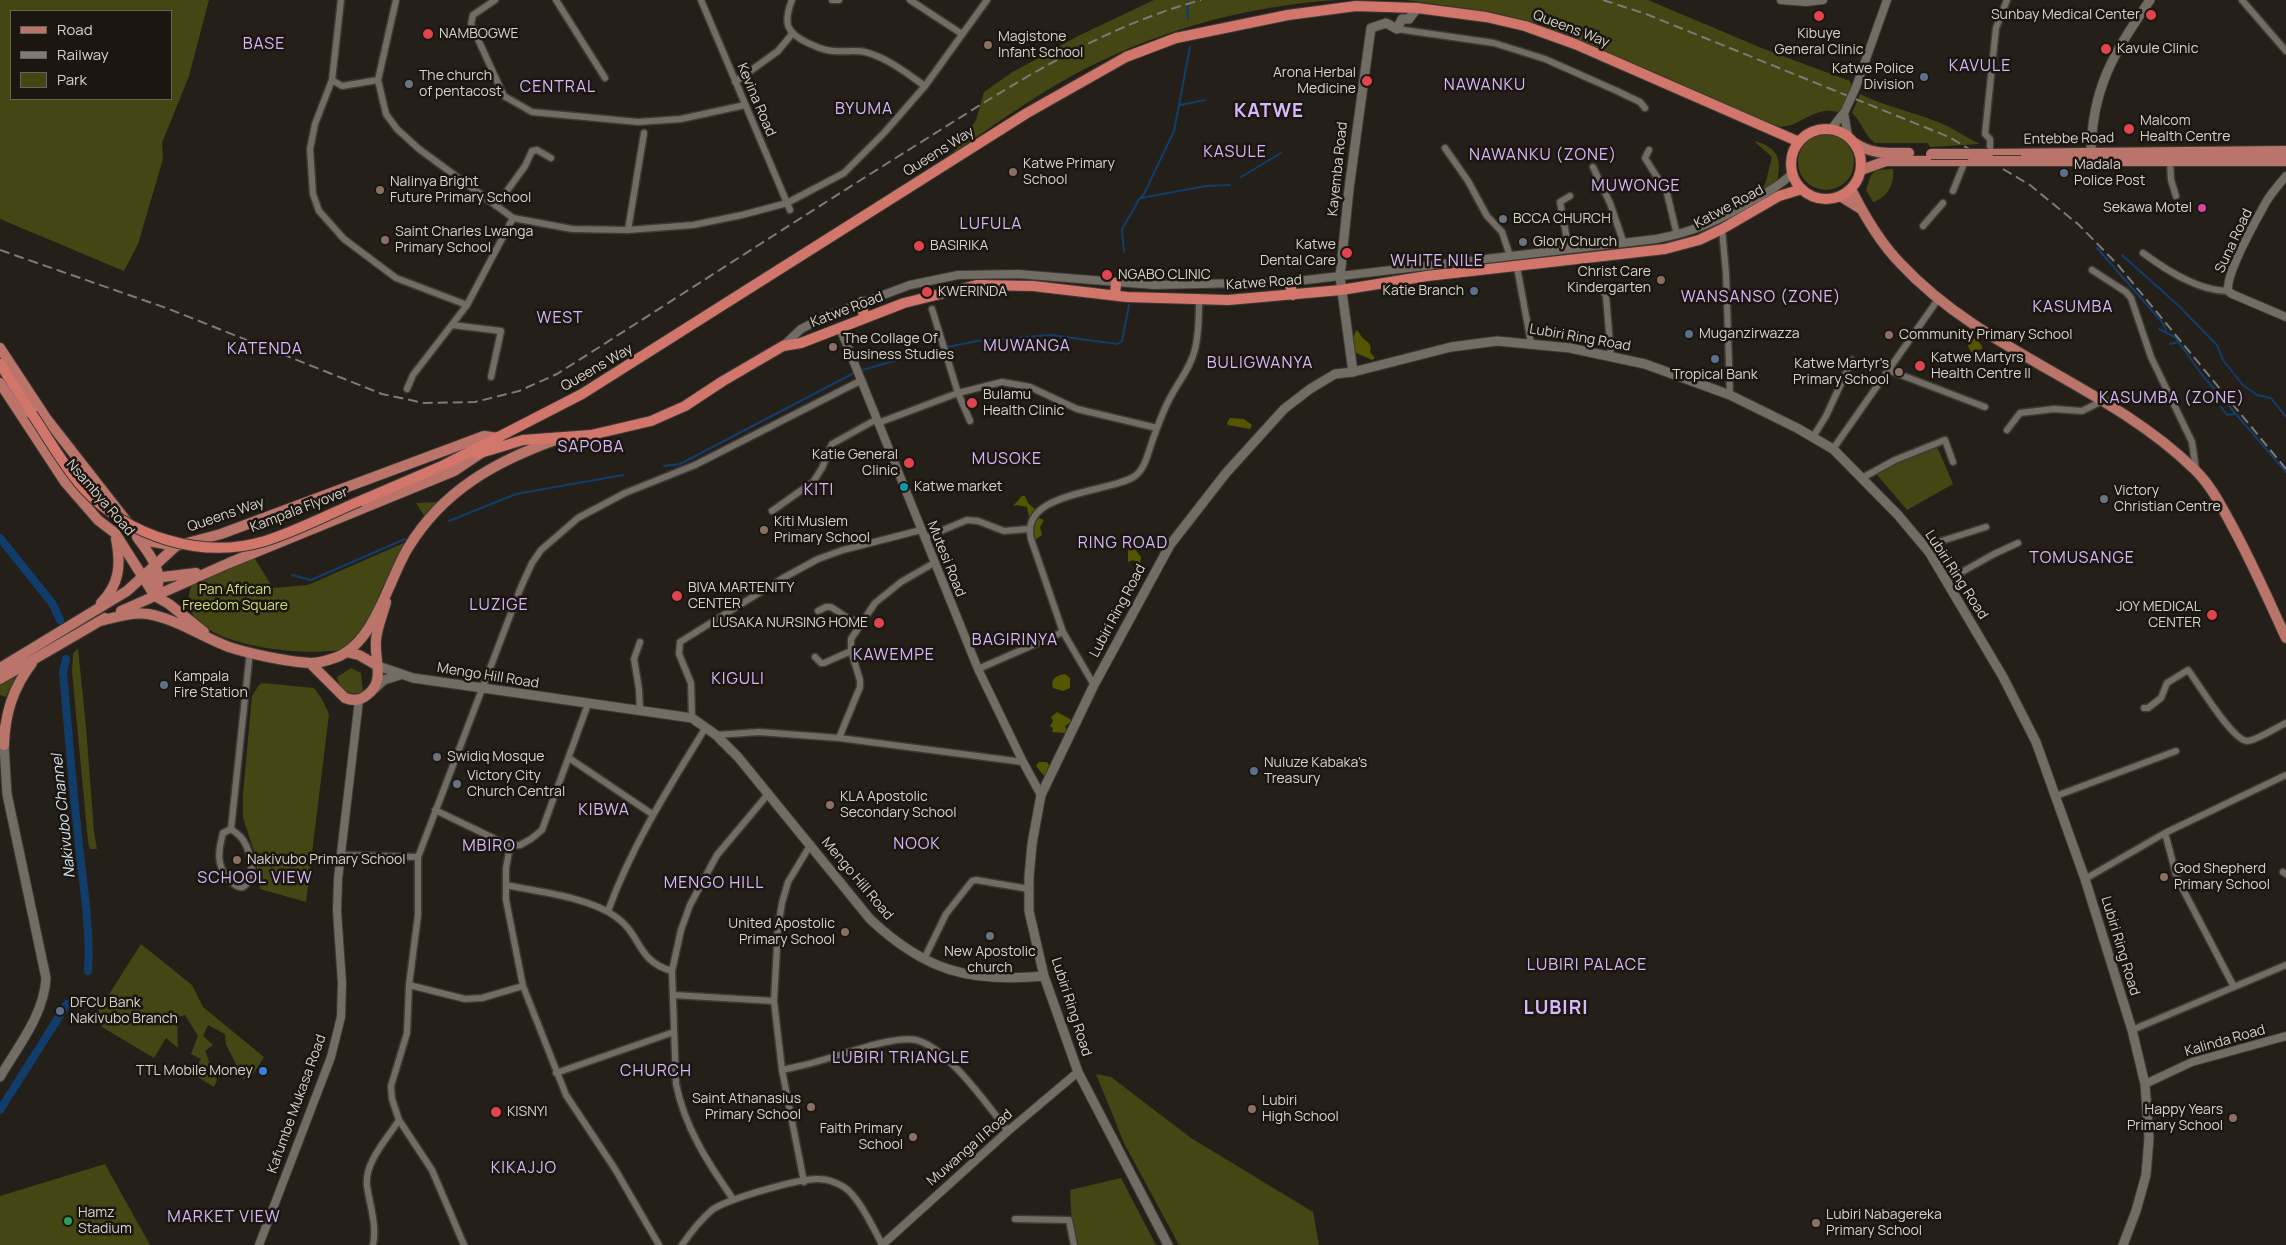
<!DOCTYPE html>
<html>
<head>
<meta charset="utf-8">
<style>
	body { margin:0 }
	#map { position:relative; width:2286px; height:1245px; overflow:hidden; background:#242019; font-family:Manrope,sans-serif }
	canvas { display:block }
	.legend { position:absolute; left:10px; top:10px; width:162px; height:90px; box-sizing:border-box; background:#1b1710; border:1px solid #66625c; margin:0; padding:6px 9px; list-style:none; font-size:15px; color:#d6d3cf }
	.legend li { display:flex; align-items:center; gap:10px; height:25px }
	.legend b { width:25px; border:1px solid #66625c }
</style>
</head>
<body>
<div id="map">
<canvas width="2286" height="1245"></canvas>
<ul class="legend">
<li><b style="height:6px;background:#ba746a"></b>Road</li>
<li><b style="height:6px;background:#7e7a75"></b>Railway</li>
<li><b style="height:14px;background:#444613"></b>Park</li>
</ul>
</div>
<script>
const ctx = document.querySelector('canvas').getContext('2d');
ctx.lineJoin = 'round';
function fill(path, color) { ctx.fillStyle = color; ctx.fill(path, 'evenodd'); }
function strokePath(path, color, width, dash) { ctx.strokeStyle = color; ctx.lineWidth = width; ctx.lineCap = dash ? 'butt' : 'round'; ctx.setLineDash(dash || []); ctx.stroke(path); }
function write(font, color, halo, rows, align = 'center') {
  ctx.font = font + ' Manrope,sans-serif'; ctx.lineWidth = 5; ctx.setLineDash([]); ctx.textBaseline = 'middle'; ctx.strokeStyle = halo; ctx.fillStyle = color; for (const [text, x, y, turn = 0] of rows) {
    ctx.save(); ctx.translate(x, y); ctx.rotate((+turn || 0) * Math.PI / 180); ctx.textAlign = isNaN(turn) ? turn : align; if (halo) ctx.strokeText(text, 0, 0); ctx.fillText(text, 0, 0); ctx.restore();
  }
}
fill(new Path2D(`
	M0,0h209l-20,76 -27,67 1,16 -25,85 -14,27 -124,-52zM171,11v88h-160v-88z
	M1154,0h183c-94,6 -186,32 -269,78 -39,22 -77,49 -115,75l23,-33 8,-28 27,-19 67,-37z
	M1406,0h242l116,49 86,32 2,5 -11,26c-5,0 -11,-2 -16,-1 -21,3 -29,19 -53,15l-104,-48 -128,-54 -49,-12z
	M1860,94c24,12 53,18 78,28 16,6 27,15 42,22l-50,3 -2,-4h-53c-11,-8 -13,-21 -23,-30z
	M1798 162a28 28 0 1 1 56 0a28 28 0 1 1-56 0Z
	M1754,141c24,6 28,18 23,40l-25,18 -1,-5 14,-9 7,-28z
	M1893,169c2,15 -6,29 -20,33l-7,-12 5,-15 6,-5z
	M1936,444l17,40 -46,26 -34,-40z
	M438,502l-13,15 -9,-14z
	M406,542c-7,14 -14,27 -21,41 -12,23 -19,53 -43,66 -4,2 -11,2 -15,2 -32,4 -147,-7 -138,-56 1,-8 6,-17 13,-22 14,-11 32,-17 47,-24l24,39 35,-3z
	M78,648l8,79 8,105 3,17h-7l-2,-7 -16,-171 1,-17z
	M351,668l10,5 2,19c-13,5 -23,-1 -26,-15z
	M18,672l-12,25 -6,-2v-12z
	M263,683l51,5 8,11 7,15 -23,188 -46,-13 -6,-38 -11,-33v-24l9,-98 7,-11z
	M141,944l51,41 11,22 61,50 -14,22h-6l-18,-34 -1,-11 -17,-9 -5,11 10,9 -8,6 12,29 -3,7 -21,-13 8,-15 -10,-5 7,-18 -13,-21 -8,2 1,31 -12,-10 -12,20 -52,-31 -5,-14z
	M1096,1074l15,3 80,61 122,74 6,33h-140l-55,-102z
	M105,1164l45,81h-150v-49z
	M1121,1178l35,67h-79l-5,-18 -2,-37z`), '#444613');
fill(new Path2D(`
	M1356,330c3,2 4,4 5,6 4,6 12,6 9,16l5,6 -3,2 -20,-9 1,-12z
	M1976,338l6,8v3l-11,3 -3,-6 2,-5z
	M1230,418l14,1 8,6 -2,4 -22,-4 -1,-2z
	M1022,496h3l3,7 8,7 -3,8 -4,-1 -2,-10 -10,-2 -4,1z
	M1039,518l5,2 -4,7 2,8 -7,5 -3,-2 2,-14z
	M1135,536l3,5 -3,1 -1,6 7,9 -1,8 -7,-5 -5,2v-16l-6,-1 -2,-4 5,-3z
	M1065,674l5,4v10l-7,3 -10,-3c-3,-9 4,-13 12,-14z
	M1057,712l13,7 1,3 -6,4 2,5 -2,2 -13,-1 1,-4 -3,-2 3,-5 -2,-4z
	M1039,762h8l4,7 -6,8 -9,-11z`), '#535500');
strokePath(new Path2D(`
	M1187,3l1,16
	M1180,105l25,-5
	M1241,177l40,-24
	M1141,198l65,-12 24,-1
	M2097,248l65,74 4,8
	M1124,252l-2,-23 18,-31 4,-4 30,-63 16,-84
	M2122,255l57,51 38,39 6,15 20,25 14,10 14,3 15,19
	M2159,329l16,8 28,39 83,96
	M2170,344l8,-2
	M947,347l30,-6 74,-6 66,9 5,-3 7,-36
	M862,370l78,-22
	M2221,407l6,8 8,-1
	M664,466l16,-2 172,-90
	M449,521l67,-27 107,-19
	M292,575l19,5 94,-41`), '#113d6d', 2);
strokePath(new Path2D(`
	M0,538l52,65 8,17
	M66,659l-3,13c5,51 8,102 14,153 4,49 14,97 11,146
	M0,1110l67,-106`), '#113d6d', 8);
const minor = new Path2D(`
	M341,0l-9,80 -17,44 -5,25 3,45 6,17 25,28 52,39 71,27
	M396,0l-18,80 8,34 11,15 22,20 94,69 59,11 56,1 65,-5 49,-10 45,-12 57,-30 40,-40 41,-47 62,-86
	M495,0l-22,15 -2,9 33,72 28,16 106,10 43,-3 64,-14
	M556,0l49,78
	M701,0l89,210
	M792,0c-9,23 -6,33 16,43 9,4 16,8 26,8 10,1 21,-1 31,1 23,6 41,21 60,34
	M832,0h7
	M910,0l52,34
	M2242,0l44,51
	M1397,29l97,14 51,16 72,32 23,11 5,6
	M332,80l10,6 36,-6
	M735,82l43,-31 14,-17
	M1445,148l23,33 19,35 15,16 8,24
	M1649,150l-4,8 22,35 10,42
	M1990,153v-14l-5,-5 11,-106 11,-28
	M2170,162l1,18 5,16
	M1593,167l17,36 14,41
	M1953,191l12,-30
	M496,206l29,-40 7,-15 5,-1 14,8
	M1923,226l20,-23
	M1722,229l4,44 4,122
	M628,230l16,-97
	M1569,250l-9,-48 10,-6
	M2143,253c23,17 55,38 85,38
	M1517,267l14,76
	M2092,270l34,22 5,6 20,59 41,85 4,28
	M1602,289l4,7 5,60
	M932,309l26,84 12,28
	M452,325l49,6 -10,46
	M1888,370l97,37
	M407,389l6,-14 54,-70 46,-87
	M878,423l80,-30 44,-11 28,5 47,22 80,19
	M2007,430l13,-17 34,-4 28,2 20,-10
	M1813,437l13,-21 26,-56
	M1833,449l106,-151
	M1862,478l33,-18 50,-20 8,22
	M772,511l41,-29 9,-14 10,-24 45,-25
	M924,538l43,-18 11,1 26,10 25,-2
	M1929,552l6,-9 51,-16
	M1946,581l48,-27 24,-11
	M818,611l8,-4h5l18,12 14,4
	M640,642l-6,17 5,30 1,22
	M815,657l6,6h3l27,-12
	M978,669l85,-37
	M1094,685l-31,-53 -32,-93c-12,-48 80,-46 104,-63 10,-7 13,-23 17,-34 5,-14 10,-29 17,-42 8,-17 22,-32 26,-51 4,-16 4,-33 4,-49
	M2144,708h4l13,-10 6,-15 21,-13c10,13 44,70 59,71 9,0 30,-14 39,-18
	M692,718l-1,-35 -12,-29 1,-12 103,-64 35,-19 25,-9 78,-20
	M716,735l43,-3 80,6 184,24
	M839,738l21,-51v-7l-9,-29v-12l24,-36 26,-21 33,-19
	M569,758l83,56
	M2056,796l120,-45
	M435,810l75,36 10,-1 11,-6 11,-9 46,-126
	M231,829l19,-178
	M231,829c4,3 9,6 12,11 8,12 14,38 0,47 -6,1 -9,-3 -14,-7 -13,-15 -11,-28 -6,-47z
	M2165,833l12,45 57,109
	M510,846l-4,22v32l17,86 43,109 49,74 44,76
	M341,855l77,2
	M2283,872l3,2
	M2085,879l80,-46 121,-58
	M506,885c33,7 83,12 110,32 26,18 20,44 56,54
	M608,911c24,-66 61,-124 98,-184
	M924,959l22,-45 26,-33 4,-1 53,9
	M409,985l56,14 17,-1 41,-12
	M673,995l101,6
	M2132,1030l154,-65
	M782,1070c12,-3 25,-5 37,-9 24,-6 75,-26 97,-21 31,7 72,66 92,91
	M556,1073l118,-41
	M804,1182l-22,-112 -8,-69 4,-73 4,-25 6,-21 23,-38
	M733,1199c-25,-36 -48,-71 -57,-115l-4,-113 9,-41 9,-25 27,-50 52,-62
	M1015,1219l54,1 5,25
	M373,1245c4,-21 -3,-38 -6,-59 -3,-23 20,-47 32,-66
	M464,1245l-32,-75 -33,-50 -7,-21 -1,-13 16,-53 2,-48 9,-70v-58l103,-270 11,-24 9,-13 37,-32 47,-25 70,-28 167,-85
	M682,1245c9,-13 18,-25 30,-35 15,-11 88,-32 107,-31 8,0 18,4 25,8 15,10 29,41 38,57`);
const tertiary = new Path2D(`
	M1781,0l25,2 17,-2
	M1856,87l31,-87
	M1844,113l4,23
	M1832,128l13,-17
	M2286,176c-7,9 -16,18 -21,28 -10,18 -39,68 -37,87l4,3 54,23
	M840,328l138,341 45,93 18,33
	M783,346l18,-17 23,-12 86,-32 48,-10 60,-1 136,11 135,-3 367,-43c37,-7 62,-18 94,-37 15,-8 29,-16 42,-28
	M2145,1084l47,-22 94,-26
	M259,1245l72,-188 10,-40 1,-34 -5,-72 1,-32 21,-179
	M882,1245l126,-114 70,-59`);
const secondary = new Path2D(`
	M2091,153c1,-66 23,-100 59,-153
	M1353,372l-13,-95 9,-88 22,-161 15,-5 11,6 5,-10h7l8,-11
	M378,666l35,12 279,40 24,17 22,22 132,162c55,52 100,64 174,57
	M372,691l12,-11 16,-5
	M0,729l4,16 3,49 39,184c-2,37 -28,68 -46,99
	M1168,1245l-90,-173 -34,-96 -15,-65v-34l3,-33 9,-49 53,-110 76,-140 56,-72 58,-64 26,-20 25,-15 18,-2 98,-25 46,-6 73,7 75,16 85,31 67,33 36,21 65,66 31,37 74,125 33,65 49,137 47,151 13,54 4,54 -3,37 -10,36 -13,34`);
const primary = new Path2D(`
	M1855,143c17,12 34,10 54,10
	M1988,154l298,-3
	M2021,161h265
	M1861,170l25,-9h87
	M1851,189c13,26 29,54 50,75 83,89 207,121 293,205 16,15 26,35 36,53 21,38 38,77 56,116
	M1840,196l21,13
	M0,348l46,70 89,114 13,9 28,5
	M0,383l65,99 33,38 17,13 40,63 14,8 35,28
	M137,537c14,19 28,35 18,59
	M154,578l42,-5
	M101,603c19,-19 20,-39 15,-64
	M121,611l108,-48 225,-92 27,-18
	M100,621c16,-4 32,-9 48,-7 29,5 54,23 81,33 21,7 60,15 82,16 9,0 18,-3 26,-6 38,-15 51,-76 71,-109 35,-58 88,-87 150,-109
	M346,652l13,3 19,11
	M310,663l35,35c8,3 15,3 22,-3 19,-14 7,-35 9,-55 1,-13 7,-26 10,-38
	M0,668l127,-77 49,-45 45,-12 263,-98 15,2
	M0,679l105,-61
	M4,745c1,-32 9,-57 28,-82`);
const trunk = new Path2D(`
	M1791 164a35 35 0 1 1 70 0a35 35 0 1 1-70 0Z
	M1289,282l4,13
	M1115,295l1,-12
	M862,302l2,16
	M0,364l32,50
	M477,454l46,-14 68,-5 60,-14 34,-15 38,-25 60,-35 18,-3 103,-40 73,-18 56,1 94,11 101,3 113,-10 86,-14 238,-27 34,-9 23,-11 57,-33 23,-7
	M360,501l84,-36 138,-71 445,-281 99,-56 50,-19 112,-23 68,-9 61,2 69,9 39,9 50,18 222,97`);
strokePath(minor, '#3e3a35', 9);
strokePath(tertiary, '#3e3a35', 10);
strokePath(secondary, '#3e3a35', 11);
strokePath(primary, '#3e3a35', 12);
strokePath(trunk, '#3e3a35', 12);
strokePath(minor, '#726d64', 6);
strokePath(tertiary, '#726d64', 8);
strokePath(secondary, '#726d64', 9);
strokePath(primary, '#ba746a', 10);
strokePath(trunk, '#d2766c', 10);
strokePath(new Path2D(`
	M1603,0l43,14 303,123 81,48 49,40 39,40 168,204
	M0,250l169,59 213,85 42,9 51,-1 44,-11 38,-17c118,-75 235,-151 353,-225 93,-58 184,-120 291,-149`), '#7e7a75', 2, [10, 5]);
const tertiaryBridge = new Path2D(`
	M1845,111l11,-24`);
const primaryBridge = new Path2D(`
	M1931,154h57
	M1973,161h48`);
const trunkBridge = new Path2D(`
	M32,414c17,25 32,53 52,75 45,48 118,71 181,52 32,-10 64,-27 95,-40`);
strokePath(tertiaryBridge, '#3e3a35', 10, []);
strokePath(primaryBridge, '#3e3a35', 12, []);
strokePath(trunkBridge, '#3e3a35', 12, []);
strokePath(tertiaryBridge, '#726d64', 8);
strokePath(primaryBridge, '#ba746a', 10);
strokePath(trunkBridge, '#d2766c', 10);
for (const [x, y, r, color] of [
	[2151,15,6,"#e0444e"],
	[1819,16,6,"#e0444e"],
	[428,34,6,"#e0444e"],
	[988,45,5,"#8d6e63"],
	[2106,49,6,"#e0444e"],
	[1924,77,5,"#5c6f8a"],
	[1367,81,6,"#e0444e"],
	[409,84,5,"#6b7280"],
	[2129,129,6,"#e0444e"],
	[1013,172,5,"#8d6e63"],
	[2064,173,5,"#5c6f8a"],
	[380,190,5,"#8d6e63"],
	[2202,208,5,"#d1479c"],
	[1503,219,5,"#6b7280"],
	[385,240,5,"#8d6e63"],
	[1523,242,5,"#6b7280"],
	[919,246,6,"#e0444e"],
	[1347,253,6,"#e0444e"],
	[1107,275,6,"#e0444e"],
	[1661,280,5,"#8d6e63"],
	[1474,291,5,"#5c6f8a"],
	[927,292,6,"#e0444e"],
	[1689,334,5,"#5c6f8a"],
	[1889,335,5,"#8d6e63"],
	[833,347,5,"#8d6e63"],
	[1715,359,5,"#5c6f8a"],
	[1920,366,6,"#e0444e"],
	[1899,372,5,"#8d6e63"],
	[972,403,6,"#e0444e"],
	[909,463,6,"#e0444e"],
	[904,487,5,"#0f9aa8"],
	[2104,499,5,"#6b7280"],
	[764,530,5,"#8d6e63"],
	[677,596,6,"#e0444e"],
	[2212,615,6,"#e0444e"],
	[879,623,6,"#e0444e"],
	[164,685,5,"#5c6f8a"],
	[437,757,5,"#6b7280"],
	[1254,771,5,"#5c6f8a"],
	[457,784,5,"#6b7280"],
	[830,805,5,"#8d6e63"],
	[237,860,5,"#8d6e63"],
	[2164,877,5,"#8d6e63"],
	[845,932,5,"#8d6e63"],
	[990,936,5,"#6b7280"],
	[60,1011,5,"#5c6f8a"],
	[263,1071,5,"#3f7fe0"],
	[811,1107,5,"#8d6e63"],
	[1252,1109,5,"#8d6e63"],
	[496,1112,6,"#e0444e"],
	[2233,1118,5,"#8d6e63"],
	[913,1137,5,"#8d6e63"],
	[68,1221,5,"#2e9e5b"],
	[1816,1223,5,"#8d6e63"]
]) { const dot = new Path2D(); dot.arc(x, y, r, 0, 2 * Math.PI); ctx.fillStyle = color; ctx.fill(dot); strokePath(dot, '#1b1710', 2); }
write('14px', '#d6d3cf', '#1b1710', [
	["Sunbay Medical Center",2140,15,"right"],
	["NAMBOGWE",439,34],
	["Kibuye",1819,34,"center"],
	["General Clinic",1819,50,"center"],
	["Magistone",998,37],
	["Infant School",998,53],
	["Kavule Clinic",2117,49],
	["Katwe Police",1914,69,"right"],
	["Division",1914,85,"right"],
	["Arona Herbal",1356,73,"right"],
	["Medicine",1356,89,"right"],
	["The church",419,76],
	["of pentacost",419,92],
	["Malcom",2140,121],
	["Health Centre",2140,137],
	["Katwe Primary",1023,164],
	["School",1023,180],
	["Madala",2074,165],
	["Police Post",2074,181],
	["Nalinya Bright",390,182],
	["Future Primary School",390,198],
	["Sekawa Motel",2192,208,"right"],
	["BCCA CHURCH",1513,219],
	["Saint Charles Lwanga",395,232],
	["Primary School",395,248],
	["Glory Church",1533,242],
	["Katwe",1336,245,"right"],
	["Dental Care",1336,261,"right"],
	["BASIRIKA",930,246],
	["Christ Care",1651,272,"right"],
	["Kindergarten",1651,288,"right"],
	["NGABO CLINIC",1118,275],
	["Katie Branch",1464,291,"right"],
	["KWERINDA",938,292],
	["Muganzirwazza",1699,334],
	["Community Primary School",1899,335],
	["The Collage Of",843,339],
	["Business Studies",843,355],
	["Katwe Martyrs",1931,358],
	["Health Centre II",1931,374],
	["Katwe Martyr's",1889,364,"right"],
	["Primary School",1889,380,"right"],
	["Tropical Bank",1715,375,"center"],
	["Bulamu",983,395],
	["Health Clinic",983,411],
	["Katie General",898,455,"right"],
	["Clinic",898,471,"right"],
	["Katwe market",914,487],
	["Victory",2114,491],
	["Christian Centre",2114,507],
	["Kiti Muslem",774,522],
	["Primary School",774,538],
	["BIVA MARTENITY",688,588],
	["CENTER",688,604],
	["JOY MEDICAL",2201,607,"right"],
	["CENTER",2201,623,"right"],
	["LUSAKA NURSING HOME",868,623,"right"],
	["Kampala",174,677],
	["Fire Station",174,693],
	["Swidiq Mosque",447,757],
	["Nuluze Kabaka's",1264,763],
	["Treasury",1264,779],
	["Victory City",467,776],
	["Church Central",467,792],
	["KLA Apostolic",840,797],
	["Secondary School",840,813],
	["Nakivubo Primary School",247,860],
	["God Shepherd",2174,869],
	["Primary School",2174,885],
	["United Apostolic",835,924,"right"],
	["Primary School",835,940,"right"],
	["New Apostolic",990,952,"center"],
	["church",990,968,"center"],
	["DFCU Bank",70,1003],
	["Nakivubo Branch",70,1019],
	["TTL Mobile Money",253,1071,"right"],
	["Saint Athanasius",801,1099,"right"],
	["Primary School",801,1115,"right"],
	["Lubiri",1262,1101],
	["High School",1262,1117],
	["Happy Years",2223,1110,"right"],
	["Primary School",2223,1126,"right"],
	["KISNYI",507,1112],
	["Faith Primary",903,1129,"right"],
	["School",903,1145,"right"],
	["Hamz",78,1213],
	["Stadium",78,1229],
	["Lubiri Nabagereka",1826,1215],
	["Primary School",1826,1231]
], 'left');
write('14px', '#d6d3cf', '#1b1710', [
	["Queens Way",1571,29,21],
	["Kevina Road",756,100,67],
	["Entebbe Road",2069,139,-1],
	["Queens Way",939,152,-32],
	["Kayemba Road",1338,169,-84],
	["Katwe Road",1729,207,-28],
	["Suna Road",2234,241,-65],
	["Katwe Road",1264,283,-4],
	["Katwe Road",847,310,-21],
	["Lubiri Ring Road",1580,338,10],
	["Queens Way",597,368,-30],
	["Nsambya Road",100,498,49],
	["Kampala Flyover",299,510,-21],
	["Queens Way",226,515,-19],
	["Mutesi Road",946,559,68],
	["Lubiri Ring Road",1956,575,57],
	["Lubiri Ring Road",1118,611,-62],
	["Mengo Hill Road",488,676,9],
	["Mengo Hill Road",857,879,50],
	["Lubiri Ring Road",2120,946,73],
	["Lubiri Ring Road",1071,1007,72],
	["Kalinda Road",2225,1041,-16],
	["Kafumbe Mukasa Road",297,1104,-70],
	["Muwanga II Road",970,1148,-41]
]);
write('14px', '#d7dd76', '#1b1710', [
	["Pan African",235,590],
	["Freedom Square",235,606]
]);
write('italic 15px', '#d5e1f1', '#1b1710', [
	["Nakivubo Channel",64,816,-96]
]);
ctx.letterSpacing = '1px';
write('16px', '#d8b7fc', '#1b1710', [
	["BASE",264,45],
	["KAVULE",1980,67],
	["NAWANKU",1485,86],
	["CENTRAL",558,88],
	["BYUMA",864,110],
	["KASULE",1235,153],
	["NAWANKU (ZONE)",1543,156],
	["MUWONGE",1636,187],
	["LUFULA",991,225],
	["WHITE NILE",1437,262],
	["WANSANSO (ZONE)",1761,298],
	["KASUMBA",2073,308],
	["WEST",560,319],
	["MUWANGA",1027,347],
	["KATENDA",265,350],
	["BULIGWANYA",1260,364],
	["KASUMBA (ZONE)",2172,399],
	["SAPOBA",591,448],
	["MUSOKE",1007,460],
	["KITI",819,491],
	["RING ROAD",1123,544],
	["TOMUSANGE",2082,559],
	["LUZIGE",499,606],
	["BAGIRINYA",1015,641],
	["KAWEMPE",894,656],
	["KIGULI",738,680],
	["KIBWA",604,811],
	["NOOK",917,845],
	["MBIRO",489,847],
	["SCHOOL VIEW",255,879],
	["MENGO HILL",714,884],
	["LUBIRI PALACE",1587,966],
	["LUBIRI TRIANGLE",901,1059],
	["CHURCH",656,1072],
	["KIKAJJO",524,1169],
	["MARKET VIEW",224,1218]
]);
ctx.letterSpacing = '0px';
ctx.letterSpacing = '1px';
write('bold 19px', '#d8b7fc', '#1b1710', [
	["KATWE",1269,112],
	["LUBIRI",1556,1009]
]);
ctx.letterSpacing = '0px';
</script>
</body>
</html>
